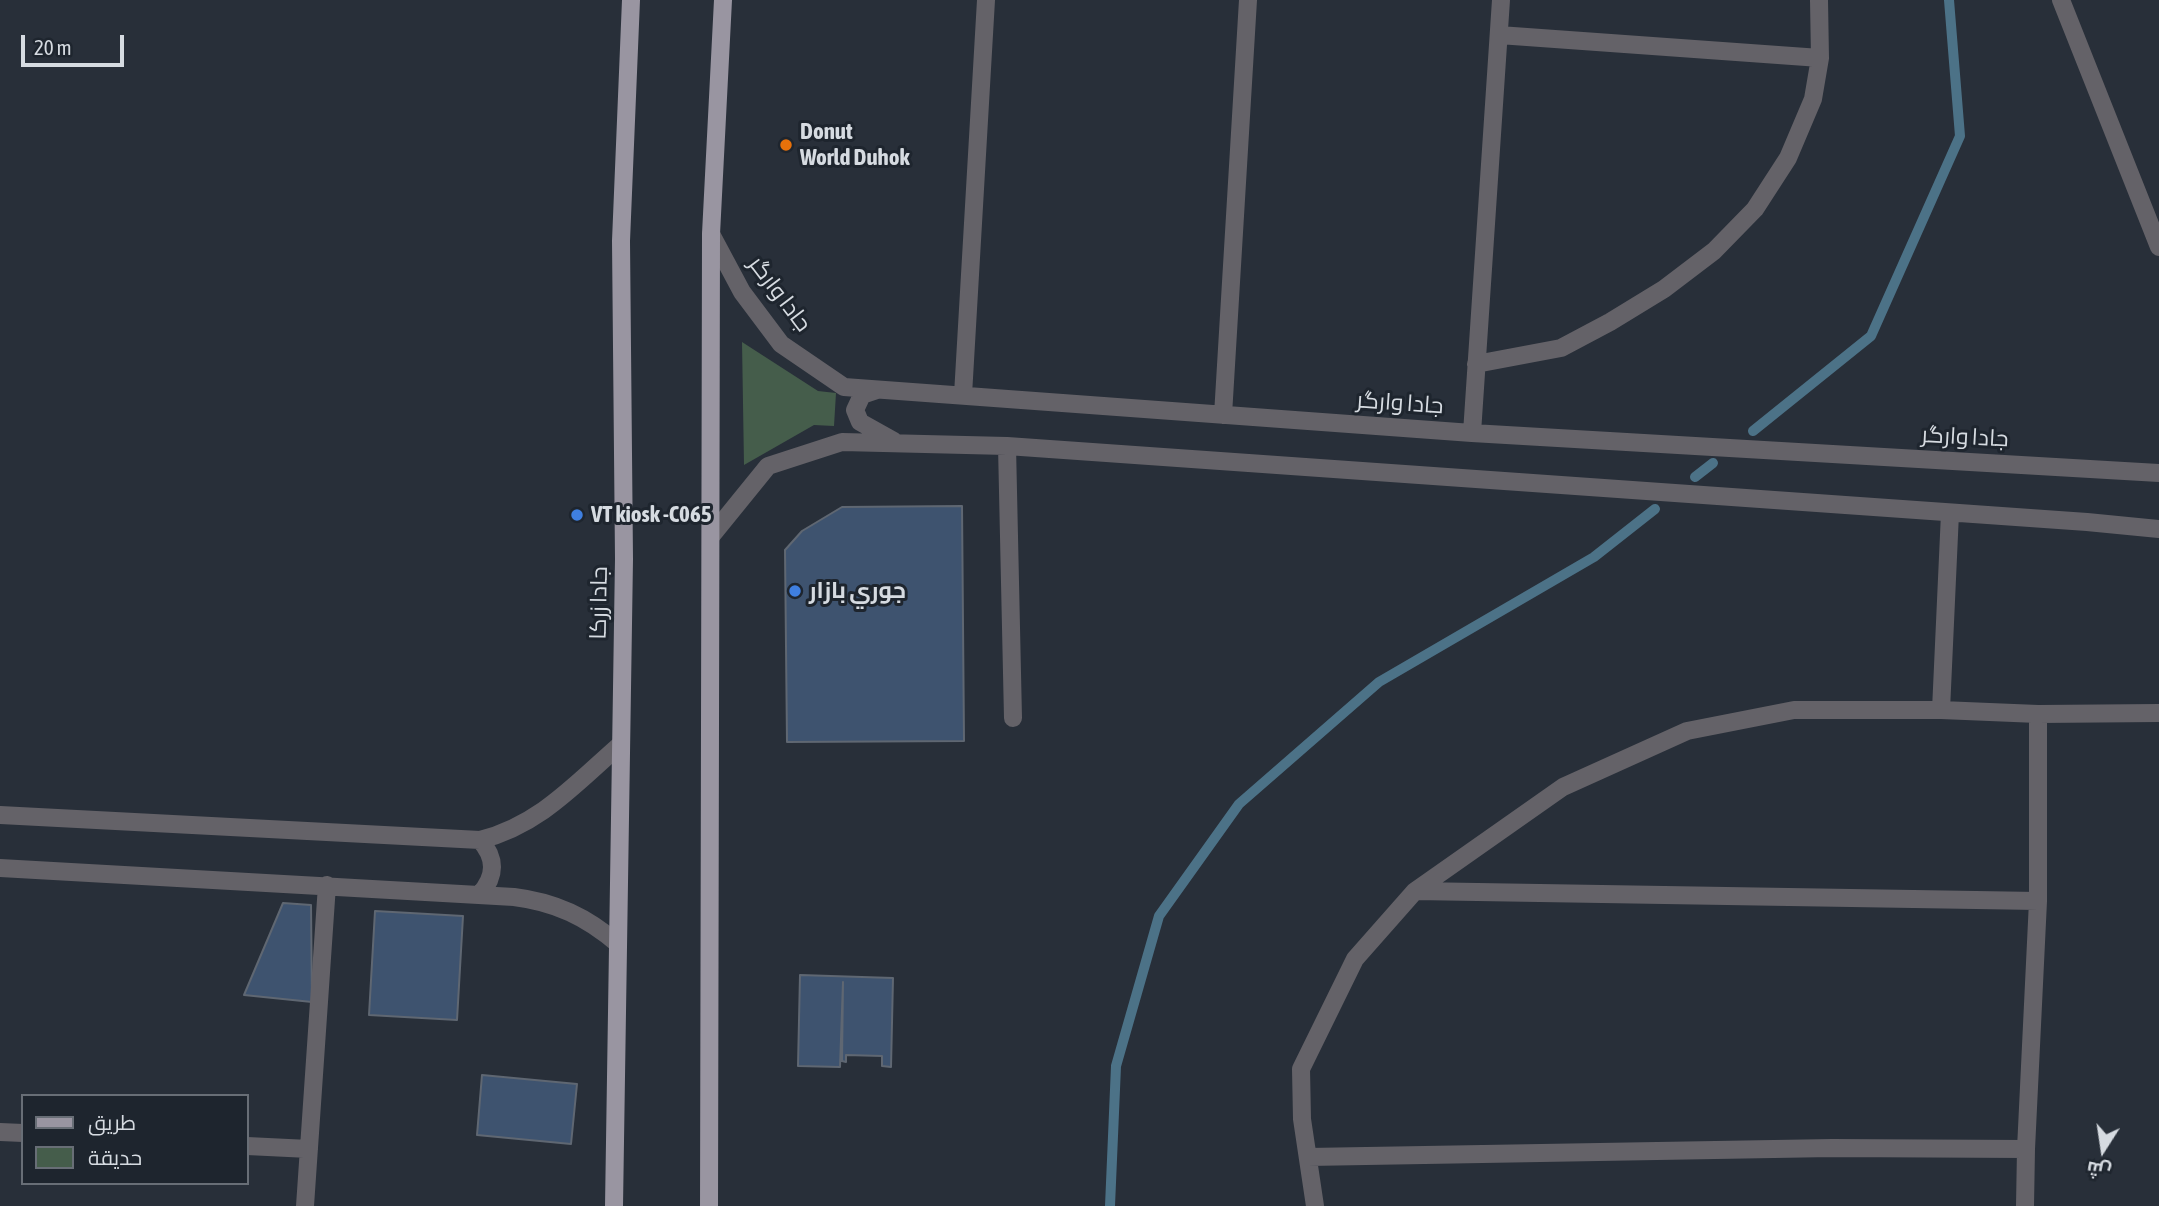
<!DOCTYPE html>
<html>
<head>
<meta charset="utf-8">
<style>
	body { margin:0 }
	#map { position:relative; width:2159px; height:1206px; overflow:hidden; background:#282f39; font-family:"Asap Condensed",Cairo,sans-serif }
	canvas { display:block }
	.legend { position:absolute; left:21px; top:1094px; width:228px; height:91px; box-sizing:border-box; background:#1e252e; border:2px solid #686e76; margin:0; padding:9px 12px; list-style:none; font-size:21px; color:#d6dbe1 }
	.legend li { display:flex; align-items:center; gap:14px; height:35px }
	.legend b { width:35px; border:2px solid #686e76 }
	.north { position:absolute; left:2068px; top:1115px; width:70px; height:70px; -webkit-text-stroke:5px #1e252e; paint-order:stroke; rotate:192deg; font-size:19px; font-weight:700; line-height:28px; text-align:center; color:#d6dbe1 }
	.north::after { content:''; display:block; margin:auto; width:24px; height:32px; background:#d6dbe1; clip-path:polygon(50% 0,100% 100%,50% 72%,0 100%) }
	.scale { position:absolute; left:21px; top:35px; width:103px; height:32px; box-sizing:border-box; border:4px solid #d6dbe1; border-top:0; padding-left:9px; font-size:21px; line-height:24px; white-space:nowrap; color:#d6dbe1; -webkit-text-stroke:5px #1e252e; paint-order:stroke }
</style>
</head>
<body>
<div id="map">
<canvas width="2159" height="1206"></canvas>
<ul class="legend">
<li><b style="height:9px;background:#9995a1"></b>طريق</li>
<li><b style="height:19px;background:#455d4b"></b>حديقة</li>
</ul>
<div class="north">ش</div>
<div class="scale">20 m</div>
</div>
<script>
const ctx = document.querySelector('canvas').getContext('2d');
ctx.lineJoin = 'round';
function fill(path, color) { ctx.fillStyle = color; ctx.fill(path, 'evenodd'); }
function strokePath(path, color, width, dash) { ctx.strokeStyle = color; ctx.lineWidth = width; ctx.lineCap = dash ? 'butt' : 'round'; ctx.setLineDash(dash || []); ctx.stroke(path); }
function write(font, color, halo, rows, align = 'center') {
  ctx.font = font + ' "Asap Condensed",Cairo,sans-serif'; ctx.lineWidth = 6; ctx.setLineDash([]); ctx.textBaseline = 'middle'; ctx.strokeStyle = halo; ctx.fillStyle = color; for (const [text, x, y, turn = 0] of rows) {
    ctx.save(); ctx.translate(x, y); ctx.rotate((+turn || 0) * Math.PI / 180); ctx.textAlign = isNaN(turn) ? turn : align; if (halo) ctx.strokeText(text, 0, 0); ctx.fillText(text, 0, 0); ctx.restore();
  }
}
fill(new Path2D(`
	M742,342l76,49 18,2 -2,33 -20,-1 -70,40z`), '#455d4b');
strokePath(new Path2D(`
	M1753,431l118,-95 89,-200 -11,-136
	M1695,477l18,-14
	M1110,1206l6,-140 43,-150 80,-112 140,-122 215,-125 61,-48`), '#4c7287', 10);
const building = new Path2D(`
	M962,506l2,235 -177,1 -2,-192 17,-19 40,-24z
	M283,903l28,2 1,97 -68,-7z
	M375,911l88,5 -6,104 -88,-5z
	M800,975l93,3 -2,89 -9,-1v-10l-36,-1v7l-4,-1 1,-79 -3,85 -42,-1z
	M482,1075l95,9 -6,60 -94,-9z`);
fill(building, '#3e536f');
strokePath(building, '#5f6772', 2);
strokePath(new Path2D(`
	M1819,0l1,58
	M2061,0l98,247
	M711,234l31,58 39,52 63,43 628,46 687,40
	M1476,364l85,-16 49,-26 54,-33 50,-38 41,-42 33,-51 25,-59 7,-41 -321,-23
	M877,390l-15,5 -7,15 5,12 34,19
	M963,395l23,-395
	M1223,415l25,-415
	M1472,433l29,-433
	M1007,446l6,272
	M712,535l56,-69 74,-24 165,4 1080,76 72,7
	M1941,710l9,-197
	M0,815l480,25c60,-15 96,-57 141,-96
	M0,868l514,29c41,5 73,20 104,47
	M1415,891l623,10
	M480,894c16,-18 16,-36 0,-54
	M0,1132l23,1
	M247,1146l62,3
	M1308,1157l524,-9 194,1
	M305,1206l22,-321
	M1315,1206l-13,-87 -1,-50 54,-110 60,-68 148,-104 124,-56 107,-21h147l97,4 121,-1
	M2025,1206l1,-57 12,-248v-187`), '#646268', 18);
strokePath(new Path2D(`
	M614,1206l10,-647 -3,-318 10,-241
	M709,1206l2,-972 12,-234`), '#9995a1', 18);
for (const [x, y, r, color] of [
	[786,145,7,"#e8710a"],
	[577,515,7,"#3f7fe0"],
	[795,591,7,"#3f7fe0"]
]) { const dot = new Path2D(); dot.arc(x, y, r, 0, 2 * Math.PI); ctx.fillStyle = color; ctx.fill(dot); strokePath(dot, '#1e252e', 2.5); }
write('bold 23px', '#d6dbe1', '#1e252e', [
	["Donut",800,132],
	["World Duhok",800,158],
	["VT kiosk -C065",591,515],
	["جوري بازار",809,591]
], 'left');
write('23px', '#d6dbe1', '#1e252e', [
	["جادا وارگر",780,294,53],
	["جادا وارگر",1400,403,4],
	["جادا وارگر",1965,437,3],
	["جادا زرکا",599,603,-89]
]);
</script>
</body>
</html>
